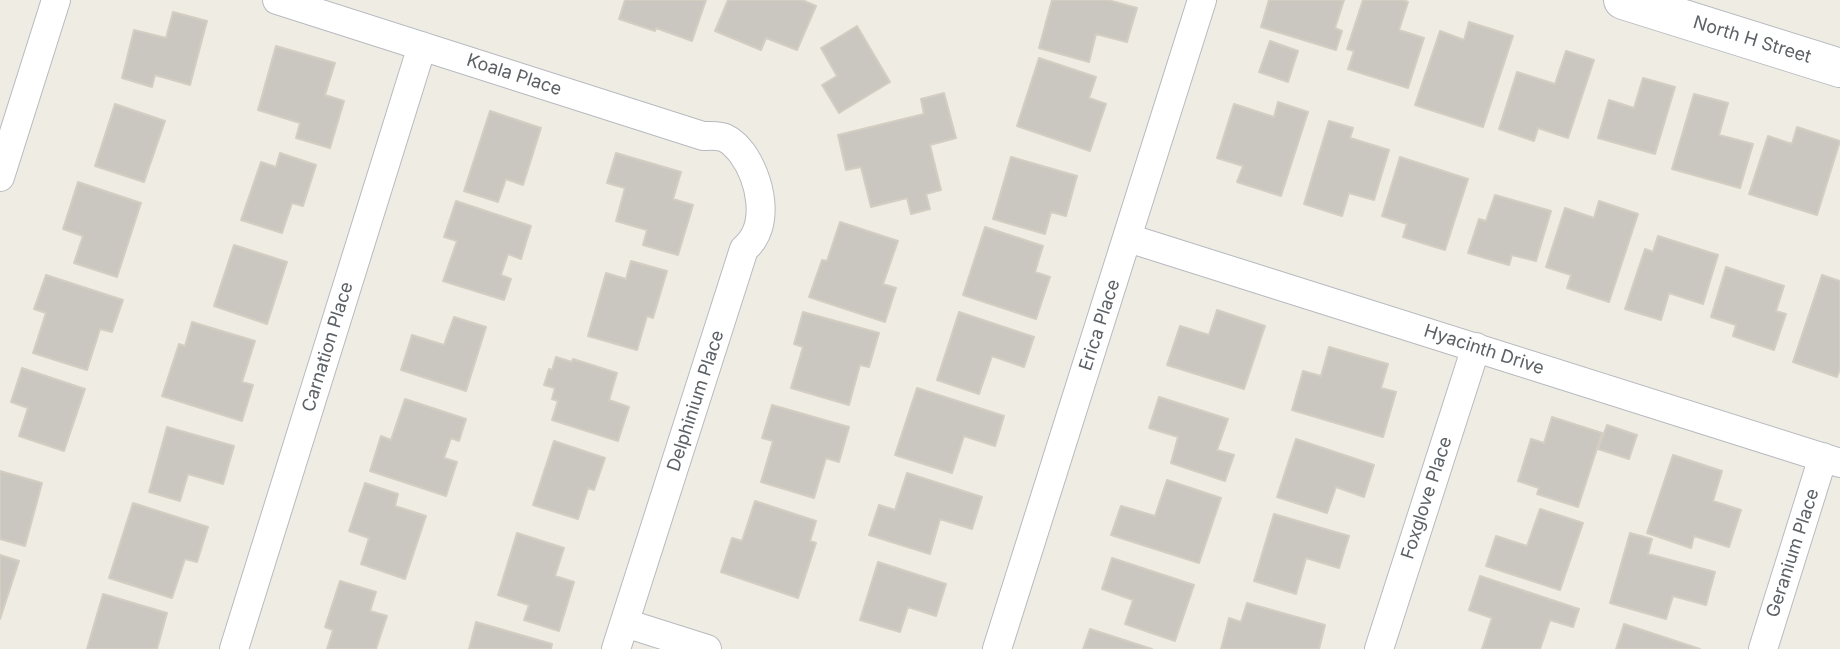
<!DOCTYPE html>
<html>
<head>
<meta charset="utf-8">
<style>
	body { margin:0 }
	canvas { display:block; background:#efece4 }
</style>
</head>
<body>
<canvas width="1840" height="649"></canvas>
<script>
const ctx = document.querySelector('canvas').getContext('2d');
ctx.lineJoin = 'round';
function fill(path, color) { ctx.fillStyle = color; ctx.fill(path, 'evenodd'); }
function strokePath(path, color, width, dash) { ctx.strokeStyle = color; ctx.lineWidth = width; ctx.lineCap = dash ? 'butt' : 'round'; ctx.setLineDash(dash || []); ctx.stroke(path); }
function write(font, color, halo, rows, align = 'center') {
  ctx.font = font + ' Inter,sans-serif'; ctx.lineWidth = 5; ctx.setLineDash([]); ctx.textBaseline = 'middle'; ctx.strokeStyle = halo; ctx.fillStyle = color; for (const [text, x, y, turn = 0] of rows) {
    ctx.save(); ctx.translate(x, y); ctx.rotate((+turn || 0) * Math.PI / 180); ctx.textAlign = isNaN(turn) ? turn : align; if (halo) ctx.strokeText(text, 0, 0); ctx.fillText(text, 0, 0); ctx.restore();
  }
}
const building = new Path2D(`
	M625,0h81l-14,41 -36,-13 -1,3 -36,-12z
	M728,0h74l14,6 -19,44 -31,-12 -5,12 -46,-19z
	M1052,0h56l29,8 -10,34 -31,-8 -7,28 -50,-14z
	M1269,0h75l-9,28 7,3 -6,19 -75,-23z
	M1363,0h40l5,2 -9,28 25,8 -16,50 -60,-19 6,-18 -7,-2z
	M173,12l34,9 -17,64 -35,-10 -3,12 -30,-9 12,-48 32,8z
	M1469,22l44,14 -30,91 -68,-22 25,-74 24,9z
	M857,26l33,56 -51,31 -17,-28 15,-9 -16,-28z
	M1270,41l28,10 -10,31 -29,-10z
	M276,46l59,17 -10,32 19,6 -14,47 -34,-10 4,-15 -42,-13z
	M1566,51l28,9 -26,78 -30,-10 -4,13 -35,-12 18,-57 38,12z
	M1039,58l57,19 -7,21 17,6 -16,47 -73,-25z
	M1643,78l32,9 -20,67 -57,-16 11,-38 25,8z
	M944,93l12,45 -26,7 11,45 -15,4 4,15 -19,5 -4,-16 -36,9 -10,-40 -15,3 -8,-35 86,-21 -3,-15z
	M1694,94l34,9 -9,32 34,9 -13,44 -68,-19z
	M1278,102l30,10 -27,84 -44,-14 6,-16 -26,-8 17,-54 40,13z
	M115,104l50,17 -21,61 -49,-16z
	M490,111l51,17 -18,57 -17,-6 -8,23 -34,-11z
	M1329,121l24,7 -3,10 39,12 -15,50 -25,-7 -7,23 -38,-12z
	M1797,127l43,14 -23,74 -68,-21 19,-58 24,8z
	M280,153l36,12 -13,41 -11,-3 -10,30 -41,-13 20,-58 15,5z
	M616,153l65,19 -8,27 20,6 -15,50 -35,-10 4,-15 -31,-9 9,-33 -18,-5z
	M1011,157l66,19 -11,40 -15,-4 -6,22 -52,-15z
	M1400,157l68,22 -23,71 -42,-13 4,-13 -25,-8z
	M78,182l63,21 -24,74 -43,-14 9,-27 -20,-7z
	M1495,195l56,16 -15,50 -24,-6 -3,10 -41,-12 11,-34 7,2z
	M456,201l75,25 -10,33 -13,-5 -7,21 10,4 -7,21 -61,-19 14,-40 -13,-4z
	M1599,201l39,13 -29,88 -42,-14 4,-13 -25,-8 19,-59 29,10z
	M840,222l58,19 -15,43 13,4 -11,34 -76,-25 13,-37 5,1z
	M985,227l58,19 -8,26 15,5 -14,42 -73,-24z
	M1658,236l60,19 -15,49 -34,-11 -8,27 -36,-11 20,-60 8,3z
	M234,245l53,17 -20,62 -53,-18z
	M631,261l36,10 -14,47 -6,-2 -10,34 -49,-14 18,-63 20,6z
	M1726,267l58,19 -8,25 10,3 -12,36 -41,-14 3,-11 -25,-8z
	M46,275l77,25 -11,32 -12,-3 -13,41 -54,-17 13,-40 -12,-4z
	M1822,275l18,6v88l-3,8 -44,-15z
	M1217,310l48,16 -21,63 -77,-24 13,-39 29,9z
	M803,312l76,21 -10,34 -9,-2 -11,40 -58,-17 12,-41 -9,-3z
	M959,312l75,25 -10,30 -32,-11 -13,38 -42,-14z
	M454,317l32,10 -20,64 -65,-21 11,-35 32,10z
	M192,322l63,19 -13,41 11,3 -11,36 -80,-25 17,-52 6,2z
	M1329,347l59,17 -7,24 15,4 -13,45 -91,-27 11,-39 18,5z
	M556,357l16,5 1,-3 44,14 -8,27 20,7 -11,34 -66,-21 6,-19 -6,-2 3,-11 -11,-3 5,-16 3,1z
	M22,368l63,21 -21,62 -45,-15 9,-28 -17,-6z
	M917,388l87,28 -9,30 -31,-10 -12,37 -57,-18z
	M1159,397l69,22 -11,31 17,5 -9,26 -54,-18 7,-26 -29,-9z
	M405,399l61,20 -7,22 -8,-3 -7,20 13,4 -11,34 -76,-25 11,-35 10,4z
	M772,405l77,22 -10,35 -13,-4 -12,40 -53,-16 12,-41 -11,-3z
	M1552,417l50,16 -24,74 -41,-13 2,-6 -21,-7 13,-42 13,4z
	M1607,425l30,10 -8,24 -31,-10z
	M167,427l67,19 -11,38 -35,-10 -8,27 -31,-9z
	M1296,439l78,26 -10,32 -28,-10 -9,26 -50,-16z
	M554,441l51,17 -11,32 -6,-2 -10,31 -45,-14z
	M1673,455l49,16 -9,30 28,9 -12,37 -35,-11 -3,12 -44,-15z
	M0,471l42,12 -17,63 -25,-7z
	M907,473l75,24 -10,32 -32,-10 -10,35 -61,-19 10,-30 16,5z
	M1167,480l54,18 -22,65 -88,-28 10,-29 34,10z
	M365,483l33,11 -3,12 31,10 -21,63 -44,-15 8,-26 -20,-7z
	M755,501l61,20 -6,20 6,2 -18,55 -77,-26 11,-34 10,3z
	M133,503l75,24 -11,35 -12,-3 -13,39 -63,-20z
	M1540,509l43,14 -23,67 -74,-24 10,-30 31,10z
	M1274,514l75,22 -10,32 -33,-10 -10,36 -42,-13z
	M517,533l47,15 -9,28 19,6 -15,49 -35,-11 5,-15 -31,-10z
	M1630,533l22,6 -4,15 67,18 -9,33 -33,-9 -7,23 -56,-16z
	M0,555l19,6 -19,58z
	M1112,558l82,27 -19,56 -50,-17 8,-24 -31,-11z
	M878,562l68,22 -10,32 -28,-9 -8,25 -40,-12z
	M1480,576l99,33 -6,18 -23,-7 -10,29h-58l10,-31 -23,-8z
	M340,581l36,11 -6,19 17,5 -11,33h-49l6,-19 -8,-3z
	M103,594l64,19 -10,36h-70z
	M1247,603l78,22 -6,24h-98l8,-31 12,4z
	M476,622l76,22 -1,5h-82z
	M1624,624l76,25h-84z
	M1090,629l62,20h-69z`);
fill(building, '#cac7c1');
strokePath(building, '#d4cec2', 2);
const street = new Path2D(`
	M277,0l426,136c7,0 16,-1 22,2 7,3 12,9 17,15 18,25 30,73 2,96l-128,400
	M0,177l56,-177
	M1128,238l712,225
	M625,623l82,26
	M234,649l188,-603
	M997,649l205,-649
	M1379,649l97,-302
	M1763,649l60,-192`);
const secondary = new Path2D(`
	M1623,0l217,68`);
strokePath(street, '#b7babf', 30);
strokePath(secondary, '#b6babf', 40);
strokePath(street, '#fff', 28);
strokePath(secondary, '#fff', 38);
write('18px', '#5c6165', '#fff', [
	["North H Street",1752,40,17],
	["Koala Place",514,75,18],
	["Erica Place",1100,325,-72],
	["Carnation Place",328,347,-73],
	["Hyacinth Drive",1484,350,18],
	["Delphinium Place",696,401,-72],
	["Foxglove Place",1427,498,-72],
	["Geranium Place",1793,553,-72]
]);
</script>
</body>
</html>
